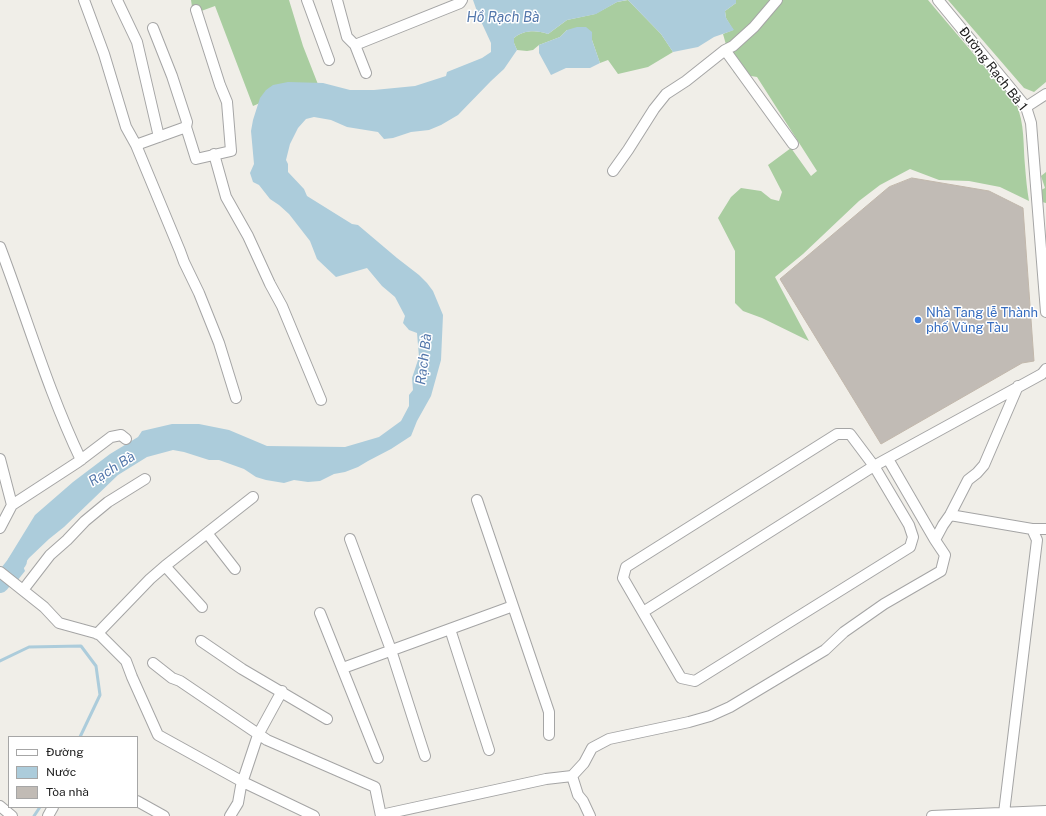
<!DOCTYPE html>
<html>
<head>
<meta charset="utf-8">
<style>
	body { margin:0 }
	#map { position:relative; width:1046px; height:816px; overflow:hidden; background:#f0eee8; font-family:"Public Sans",sans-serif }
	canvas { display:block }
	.legend { position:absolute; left:8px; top:736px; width:130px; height:72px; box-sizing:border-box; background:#fff; border:1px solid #a6a6a6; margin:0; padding:5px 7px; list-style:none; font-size:12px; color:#212121 }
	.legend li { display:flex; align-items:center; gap:8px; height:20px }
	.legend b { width:20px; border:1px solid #a6a6a6 }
</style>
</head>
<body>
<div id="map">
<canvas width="1046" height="816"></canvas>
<ul class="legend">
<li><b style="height:5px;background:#fff"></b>Đường</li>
<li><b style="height:11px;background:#acccdb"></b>Nước</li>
<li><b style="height:11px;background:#c1bbb5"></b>Tòa nhà</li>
</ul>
</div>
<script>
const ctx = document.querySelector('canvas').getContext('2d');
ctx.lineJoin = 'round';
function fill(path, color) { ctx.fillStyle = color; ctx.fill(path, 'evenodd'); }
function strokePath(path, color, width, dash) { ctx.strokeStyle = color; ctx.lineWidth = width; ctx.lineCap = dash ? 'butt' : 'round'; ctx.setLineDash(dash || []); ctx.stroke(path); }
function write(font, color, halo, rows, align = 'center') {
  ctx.font = font + ' "Public Sans",sans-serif'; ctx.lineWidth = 3; ctx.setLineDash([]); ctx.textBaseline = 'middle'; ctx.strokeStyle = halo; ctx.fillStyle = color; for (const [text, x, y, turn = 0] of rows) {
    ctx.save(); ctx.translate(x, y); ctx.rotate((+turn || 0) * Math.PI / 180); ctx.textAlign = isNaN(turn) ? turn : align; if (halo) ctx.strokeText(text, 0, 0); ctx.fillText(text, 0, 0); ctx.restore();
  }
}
fill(new Path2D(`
	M191,0h98l14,46 18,46 -47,5 -21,9 -38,-100 -22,8z
	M628,0l33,34 12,18 -25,15 -30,7 -10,-14 -8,3 -8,-23v-8l-25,-2 -7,7 -21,8 -6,5 -6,1 -10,-1 -3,-7v-5c10,-8 22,-8 34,-4l19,-14 28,-6 22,-12z
	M736,0h192l88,104c9,19 7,41 9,62 1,12 2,24 4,35l-29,-14 -31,-6 -30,-1 -29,-11 -30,16 -21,16 -56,53 -28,23 34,64 -47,-23 -19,-7 -8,-8v-52l-17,-33 13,-21 10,-9 20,3 10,8 8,2 3,-9 -14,-27 23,-17 20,28 6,-5 -60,-94 -23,-4 -11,-39 10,-4 -7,-12 -1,-7 11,-8z
	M948,0h98v82l-12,10 -10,-4z
	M1046,172v31l-4,-1 -2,-5 1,-7 4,-2 -4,-12z`), '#a9cda0');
fill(new Path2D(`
	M473,0h154l-10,2 -21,12 -29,6 -19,14c-12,-4 -24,-4 -34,4v5l3,7 -13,19 -13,12 -33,34 -17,10 -12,5 -18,2 -18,6 -9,1 -6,-7 -31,-5 -16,-7 -17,-3 -8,2 -8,9 -8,16 -4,16 2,4v8l16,17 3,7 45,28 6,1 39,33 22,17 8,8 6,8 10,24 -2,45 -10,36 -14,25 -6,15 -20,13 -23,12 -10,6 -13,5 -11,2 -14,7 -12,1 -14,-2 -10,3 -18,-3 -10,-3 -12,-8 -25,-9h-10l-25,-8 -11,-2 -26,7 -29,18 -54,52 -15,12 -20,19 -6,8 2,5 -8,10 -13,-10 4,-12 27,-44 38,-33 37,-28 28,-17 4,-6 30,-7h27l30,6 38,16 78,1 34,-10 22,-16 8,-15v-11l4,-5 -1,-12 7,-21 -2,-24 -8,-3 -6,-7 2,-7 -10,-19 -13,-11 -15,-18 -31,9 -19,-18 -7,-18 -21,-27 -10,-9 -9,-6 -11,-14 -6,-3 -3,-9 4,-9 -3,-33 2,-11 7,-22 6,-8 7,-5 15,-3 35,1 27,7h24l41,-4 31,-10 1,-4 35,-14 9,-6v-9l-12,-26z
	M628,0h108v3l-11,8 1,7 8,12 -20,7 -16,10 -25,5 -12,-18z
	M577,27h9l6,5v8l8,23 -10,5h-24l-15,7 -12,-22v-8l21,-8 7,-7z`), '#acccdb');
strokePath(new Path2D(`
	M0,661l29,-14 52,-1 15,20 4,29 -20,42
	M34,816l6,-9`), '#acccdb', 3);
strokePath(new Path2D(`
	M0,584l18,-23`), '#acccdb', 18);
const building = new Path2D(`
	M912,178l77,13 34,17 11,153 -12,2 -141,81 -101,-165 109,-92z`);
fill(building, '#c1bbb5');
strokePath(building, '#c1b7ab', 1);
const minor = new Path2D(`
	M84,0l20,54 22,73 10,18 44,106 4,11 15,31 20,50 17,55
	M117,0l20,42 22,95
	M307,0l22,60
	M337,0l10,37 8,8 11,28
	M938,0l88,107 5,16 15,189
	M153,28l19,48 15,46 -1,5 10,32 35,-8 -4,-49 -7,-17 -24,-75
	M355,45l105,-42 2,-3
	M725,50l68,94
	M1026,107l20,-13
	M136,145l50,-18
	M214,154l12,43 22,39 22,48 12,22 39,94
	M613,171l15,-21 26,-41 12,-15 20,-13 39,-31 8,-4 21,-19 23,-27
	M0,247c27,71 48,144 81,213
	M837,434h13l24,32 35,59 4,12 -3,10 -215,134 -14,-3 -58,-100 3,-11z
	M0,459l12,46
	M888,459l47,81
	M477,500l72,212v23
	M950,515l82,14h14
	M0,528l12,-23 66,-43 33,-25 10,-2 5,4
	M207,533l28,36
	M350,539l41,111 34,106
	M165,566l88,-69
	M0,572l44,35 15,16 40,11 27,27 6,16 26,58 85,47 71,34
	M23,590l27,-35 17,-15 18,-19 23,-19 37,-23
	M643,612l231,-146 168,-92 4,-5
	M320,613l58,145
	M450,629l39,121
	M97,634l53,-55 15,-13 37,41
	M201,641l41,28 85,50
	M153,663l19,15 8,3 87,59 108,47 6,29
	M343,668l170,-62
	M572,776l6,19 5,6 7,15
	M137,801l27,15
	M0,806l12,10
	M1004,813l33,-273 -5,-11
	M381,815l165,-36 26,-3 12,-13 8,-15 17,-9 80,-17 21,-6 20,-9 95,-57 19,-18 40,-28 57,-33 4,-16 -10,-15 8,-15 7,-10 18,-35 9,-7 7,-8 34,-79
	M48,816l5,-9
	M230,816l8,-13 3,-17 17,-51 24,-44
	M932,816l114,-5`);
strokePath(minor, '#a5a5a5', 12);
strokePath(minor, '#fff', 10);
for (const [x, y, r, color] of [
	[918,320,4,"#3f7fe0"]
]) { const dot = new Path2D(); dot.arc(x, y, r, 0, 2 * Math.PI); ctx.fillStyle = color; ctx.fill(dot); strokePath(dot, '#fff', 1.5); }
write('13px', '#212121', '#fff', [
	["Đường Rạch Bà 1",993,69,52]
]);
write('13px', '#366cbe', '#fff', [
	["Nhà Tang lễ Thành",926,313],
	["phố Vũng Tàu",926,328]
], 'left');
write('italic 14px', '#5377ab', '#fff', [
	["Hồ Rạch Bà",503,18],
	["Rạch Bà",424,359,-83],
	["Rạch Bà",112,469,-32]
]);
</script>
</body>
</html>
